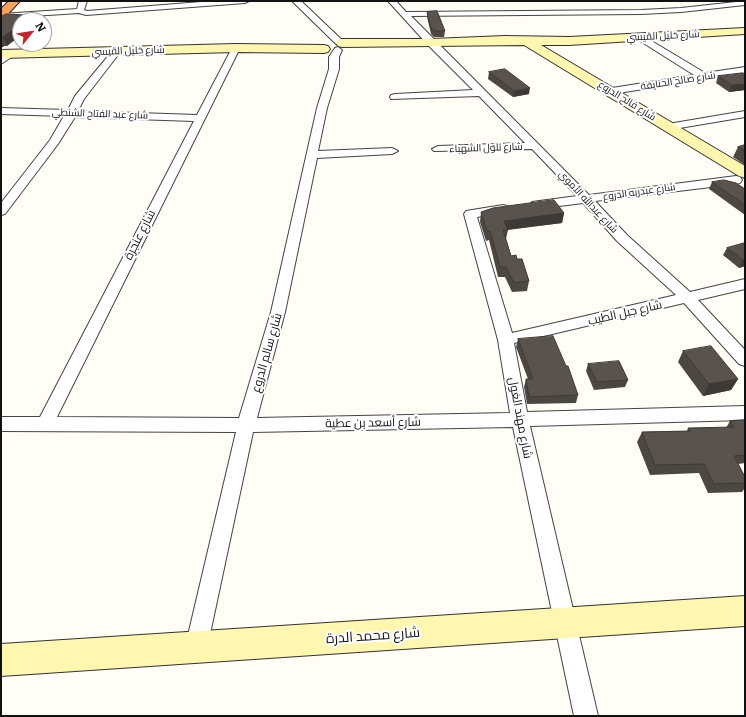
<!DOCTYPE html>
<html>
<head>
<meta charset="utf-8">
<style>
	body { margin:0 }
	#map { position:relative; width:746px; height:717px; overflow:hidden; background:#fffdf5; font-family:Literata,serif }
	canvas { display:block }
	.frame { position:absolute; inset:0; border:2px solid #111; pointer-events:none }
	.north { position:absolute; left:12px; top:12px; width:40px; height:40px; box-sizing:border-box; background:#fff; border:1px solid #a0a0a0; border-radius:50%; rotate:60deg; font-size:11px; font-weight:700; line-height:16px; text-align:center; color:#111 }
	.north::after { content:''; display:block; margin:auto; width:14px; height:18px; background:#c4262e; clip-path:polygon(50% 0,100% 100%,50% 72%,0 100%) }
</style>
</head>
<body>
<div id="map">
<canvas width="746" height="717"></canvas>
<div class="frame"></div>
<div class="north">N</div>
</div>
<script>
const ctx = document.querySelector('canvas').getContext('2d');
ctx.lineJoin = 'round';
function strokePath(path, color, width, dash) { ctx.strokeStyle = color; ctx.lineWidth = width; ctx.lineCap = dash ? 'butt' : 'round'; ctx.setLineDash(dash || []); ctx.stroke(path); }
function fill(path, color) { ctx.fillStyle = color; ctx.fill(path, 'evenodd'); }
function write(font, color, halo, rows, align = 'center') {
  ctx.font = font + ' Literata,Cairo,serif'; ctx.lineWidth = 4; ctx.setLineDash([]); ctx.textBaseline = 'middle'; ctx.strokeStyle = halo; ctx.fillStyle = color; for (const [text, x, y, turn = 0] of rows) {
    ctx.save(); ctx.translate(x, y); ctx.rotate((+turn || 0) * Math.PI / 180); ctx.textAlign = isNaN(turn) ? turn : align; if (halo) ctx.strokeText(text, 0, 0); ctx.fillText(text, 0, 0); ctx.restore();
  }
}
const street = new Path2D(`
	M79,1h8l-3,9 3,1 127,-10h35l-4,2 -159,12 -7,-2 -78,5v-4l76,-5z
	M292,1h9l41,39 1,2 -1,2h-6z
	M388,1h8l10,11 235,-2 40,-2 64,-7v4l-64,7 -40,2 -230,2 178,179 147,-19 4,1 2,3 -2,3 -4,1 -141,17 32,34 63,57 55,-13v10l-47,11 47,50v16l-6,-2 -55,-61 -170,40 13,69 218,-6v14l-215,6 68,290h-24l-61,-289 -260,5 -46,216 -3,8 -8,3 -8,-3 -3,-8 51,-216 -235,-1v-14h39l154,-296 -119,-4 -17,27 -53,70 -4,1v-12l49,-63 14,-24 -63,-2v-6l67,2 7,-14 39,-47 3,-1 4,3 -37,48 -6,12 119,4 35,-67 4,-3 4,3 -183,369 182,1 32,-106 46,-204 12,-39v-12l6,-9 3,-1 4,3 -3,7v12l-12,39 -9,43 74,-3 6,3 -6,3 -75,4 -32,154 -28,106 253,-5 -12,-73 -34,-126 2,-3 37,-6 4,1 2,3 -2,3 -30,5 35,116 164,-38 -59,-54 -34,-38 -47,6 -4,-1 -2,-3 2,-3 45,-6 -45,-47 -98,2 -2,-2 6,-3 87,-3 -46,-47 -88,3 -1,-2 1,-2 4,-1 78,-4 -45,-45z
	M640,34l65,39 40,-6v6l-133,21 -3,-1 -2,-2 5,-3 82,-13 -57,-36 -1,-2z
	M10,51l4,3 -1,2 -12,8v-7z
	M745,111v6l-77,13 -5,-3 5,-3z`);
const secondary = new Path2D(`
	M745,28v6l-176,11h-28l204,121v12l-6,-2 -215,-131 -182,2 -4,-1 -2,-3 2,-3 4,-1h89l74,-3 64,1z
	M236,44l88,1 4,1 2,3 -2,3 -4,1 -88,-1 -235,6v-8z
	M745,596v30l-744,50v-32z`);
const highway = new Path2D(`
	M9,1h11l-15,16 -4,1v-9z`);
strokePath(street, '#444', 2);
strokePath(secondary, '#333', 2);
strokePath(highway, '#222', 2);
fill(street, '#fff');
fill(secondary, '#fff6b0');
fill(highway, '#f5a25d');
fill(new Path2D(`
	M427,12l18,19 -1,6h-10l-3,-3 -4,-17z
	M26,15l1,5h-7v11l-13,15h-3l-3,2v-31z
	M489,72l40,22 -16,3 -25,-18z
	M745,74v16l-16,2 -13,-9 2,-7z
	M745,145v20l-12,-8 5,-10z
	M712,182l33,7v26l-36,-26z
	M481,212l83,1 -2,10 -54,7 -2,9 5,17 6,3 12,22 -2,10 -15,1 -7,-15h-7l-9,-37 -3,1 -6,-19z
	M745,243v23l-6,2 -16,-13 4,-7z
	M518,339l60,56 -2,8 -49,1 -3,-17 2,-8h2l-12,-32z
	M683,351l55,28 -7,11 -28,6 -25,-34z
	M588,364l40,16 -3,7 -31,3 -8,-19z
	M745,420v43l-7,1 7,13v11l-3,4 -34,1 -9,-20 -49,2 -13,-33 5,-10 45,-1 1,-3h38l4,-7z`), '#4d4742');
fill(new Path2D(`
	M26,15l1,5h-7v16l-13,10 -4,-9 13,-15z
	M1,40l3,6 -3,2z
	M745,84v6l-16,2 3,-7z
	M530,88l-1,6 -16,3 1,-6z
	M564,213l-2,10 -59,7 1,-9z
	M743,260h2v6l-6,2z
	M738,379l-7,11 -28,6 6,-12z`), '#3f3936');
const building = new Path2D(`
	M437,11l8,20h-10l-4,-3 -4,-16z
	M6,14l20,1 -10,7 2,4 -15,11h-2v-20z
	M505,69l25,19 -16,3 -25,-19z
	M743,73l2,1v10l-13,1 -14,-9z
	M745,145v6l-7,-4z
	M724,180l12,3 9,6v16l-33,-23z
	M554,200l10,13 -60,8 4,9h-5l8,26 5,-1 1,4h5l7,22 -15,2 -8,-16h-6l-10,-36h-3l-6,-19 12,-4z
	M744,243h1v17h-2l-16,-12z
	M553,336l13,30h2l10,29 -49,2 -3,-18h7l-15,-40z
	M711,346l27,33 -29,5 -26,-33z
	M619,361l9,19 -31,2 -9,-18z
	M745,420v35l-11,1 11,21v6l-31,1 -10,-20 -49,1 -13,-33 48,-1 -2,-3 46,-1 -4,-6z`);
fill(building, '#5a524d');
strokePath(building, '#3f3936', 1);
write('10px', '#111', '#fff', [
	["شارع خليل القيسي",663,36,-3],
	["شارع خليل القيسي",128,51,-2],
	["شارع صالح الحنايفة",678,81,-9],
	["شارع فالح الدروع",627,101,32],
	["شارع عبد الفتاح الشنطي",100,114,2],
	["شارع تلول الشهباء",486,148,-2],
	["شارع عبدربه الدروع",639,192,-8],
	["شارع عبدالله الأموي",588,202,47]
]);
write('12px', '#111', '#fff', [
	["شارع عنجرة",140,235,-63],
	["شارع جبل الطيب",625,313,-13],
	["شارع سالم الدروع",267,353,-74],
	["شارع مهند الغول",520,418,79],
	["شارع أسعد بن عطية",373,423,-1]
]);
write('14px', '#111', '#fff', [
	["شارع محمد الدرة",373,636,-4]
]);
</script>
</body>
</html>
